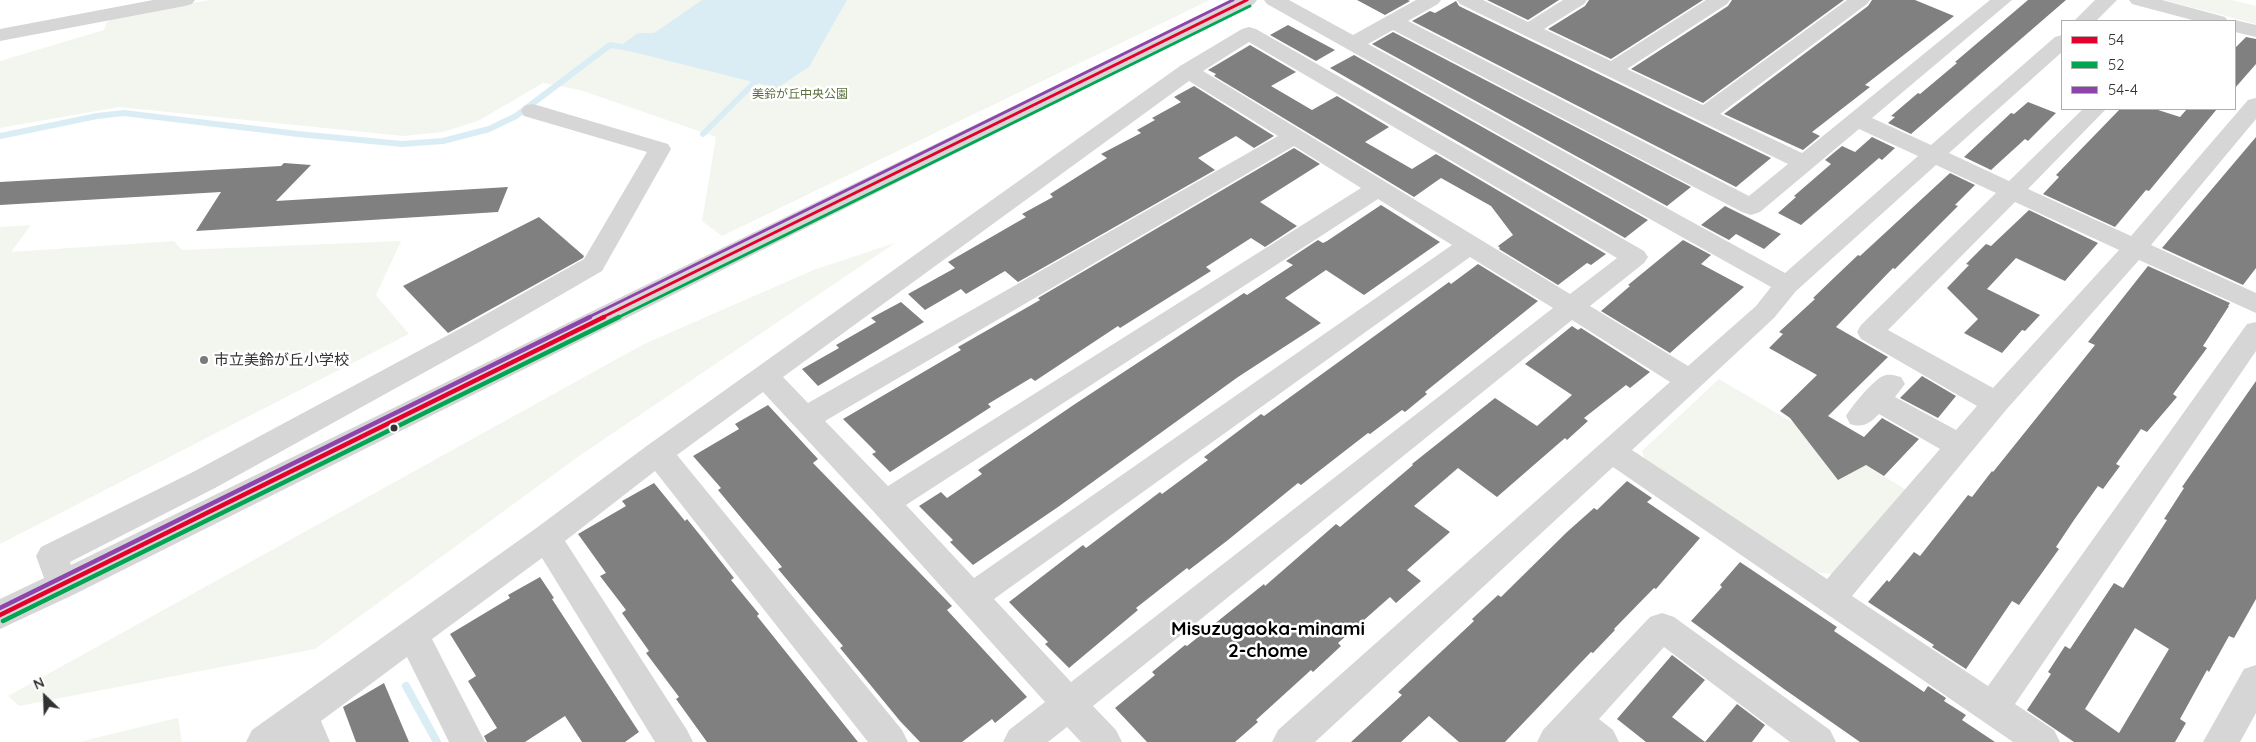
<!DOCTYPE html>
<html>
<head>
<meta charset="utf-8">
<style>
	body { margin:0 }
	#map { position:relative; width:2256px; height:742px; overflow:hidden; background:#fff; font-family:Quicksand,sans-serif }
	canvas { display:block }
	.legend { position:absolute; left:2061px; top:20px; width:175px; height:90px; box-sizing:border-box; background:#fff; border:1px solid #adadad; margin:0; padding:6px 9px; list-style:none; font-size:15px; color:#323232 }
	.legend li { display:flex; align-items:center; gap:10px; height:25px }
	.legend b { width:25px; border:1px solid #adadad }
	.north { position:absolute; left:20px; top:672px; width:50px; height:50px; -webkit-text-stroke:4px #fff; paint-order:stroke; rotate:336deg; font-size:14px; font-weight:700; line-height:20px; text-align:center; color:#323232 }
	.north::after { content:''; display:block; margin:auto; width:18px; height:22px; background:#323232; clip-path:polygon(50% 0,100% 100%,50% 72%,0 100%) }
</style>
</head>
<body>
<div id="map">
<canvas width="2256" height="742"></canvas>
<ul class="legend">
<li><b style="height:6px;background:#e4002b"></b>54</li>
<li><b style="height:6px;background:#00a651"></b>52</li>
<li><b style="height:6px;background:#8e44ad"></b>54-4</li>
</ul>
<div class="north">N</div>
</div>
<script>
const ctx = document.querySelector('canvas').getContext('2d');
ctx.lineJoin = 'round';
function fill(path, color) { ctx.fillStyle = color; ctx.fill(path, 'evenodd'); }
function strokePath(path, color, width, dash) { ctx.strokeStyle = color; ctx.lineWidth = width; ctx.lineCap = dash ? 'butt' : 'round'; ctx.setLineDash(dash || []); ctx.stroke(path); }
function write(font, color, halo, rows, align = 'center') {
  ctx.font = font + ' Quicksand,"Noto Sans JP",sans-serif'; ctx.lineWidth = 5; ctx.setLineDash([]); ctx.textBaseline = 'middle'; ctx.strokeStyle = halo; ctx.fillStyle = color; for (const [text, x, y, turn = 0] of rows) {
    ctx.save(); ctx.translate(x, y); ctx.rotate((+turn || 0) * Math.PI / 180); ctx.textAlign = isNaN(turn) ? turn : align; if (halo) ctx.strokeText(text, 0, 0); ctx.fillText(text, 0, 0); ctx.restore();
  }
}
fill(new Path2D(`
	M209,0h1001l-488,236 -20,-15 14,-84 -136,-47 -37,-7 -65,38 -35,11 -40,4 -284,-29 -119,21v-67l104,-31 3,-8 8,-4z
	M2164,0h68l24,6v18z
	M31,225l-20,27 163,-11 8,9 219,-9 -25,54 33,39 -409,210v-317z
	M895,243l-313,211 -267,195 -296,57 -11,-10 636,-352 172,-75z
	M1719,379l188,111 -72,84 -24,-2 -167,-113 -2,-8z
	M178,718l4,24h-103l98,-24z`), '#f3f6ee');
fill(new Path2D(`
	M702,0h145l-38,67 -32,21 -160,-40 21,-15h16z`), '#dbedf4');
strokePath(new Path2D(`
	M703,134l59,-59
	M0,136l97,-20 27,-3 174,21 104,10 41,-3 46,-12 27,-13 94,-71 19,3`), '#dbedf4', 6);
strokePath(new Path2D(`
	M406,686l31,56`), '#dbedf4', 8);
fill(new Path2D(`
	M1357,0h51l2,1 -25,14z
	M1487,0h72l-31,20z
	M1589,0h114l-92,59 -63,-30 37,-23z
	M1732,0h112l-141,103 -72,-34 97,-63z
	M1872,0h43l39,16 -89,69 5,2 -58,45 8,4 -17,14 -79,-36 144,-108z
	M2028,0h38l-155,134 -23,-11 7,-6 -4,-1 27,-23 2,1 37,-31 -2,-1z
	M1456,1l3,5 312,152 -35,29 -324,-166 18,-10 5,2z
	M1288,25l47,25 -19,11 -46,-26z
	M1393,32l298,155 -24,19 -295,-162z
	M2246,37l10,2v25l-21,24v-40z
	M1250,45l46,27 -25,14 41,24 25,-14 52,31 -24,15 47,27 24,-15 170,100 -15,11 -4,-2 -29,22 -59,-36 1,-1 -2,-2 15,-11 -22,-29 -50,-28 -27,19 -200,-121 2,-2 -8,-4z
	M1354,55l294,165 -23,18 -295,-170z
	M1194,86l80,50 -20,12 -18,-12 -38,22 17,12 -197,112 -13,-11 -39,23 -5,-5 -36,21 -17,-16 47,-26 -7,-6 78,-45 -4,-3 31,-17 -3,-3 57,-36 -6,-4 40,-21 -4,-3 18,-10 -3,-2 29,-16 -7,-5z
	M2028,102l28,11 -28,28 -3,-2 -34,31 -27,-13 47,-44 3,1z
	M2120,109h35l25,8 7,-8h30l-68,82 -3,-1 -31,37 -72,-33 16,-17 -3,-2z
	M1872,137l23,11 -13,12 -3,-2 -78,67 -23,-12 18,-16 -2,-1 37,-32 -6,-4 17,-14 13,6z
	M2256,137v131l-13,17 -81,-37z
	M1294,148l26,16 -60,38 37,24 -32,21 -14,-9 -45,29 5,4 -91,57 -2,-2 -83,55 -4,-3 -43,26 3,3 -101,65 -18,-18 4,-2 -33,-33 118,-69 -3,-3 82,-47 -2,-2z
	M284,163l27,2 -35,36 232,-14 -10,25 -302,19 25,-39 -221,13v-23l281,-16z
	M1950,173l25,12 -20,20 3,1 -63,63 -2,-1 -57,59 52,30 -60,59 36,21 18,-19 37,21 -35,37 -18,-11 -28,15 -48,-62 -10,-7 37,-36 -48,-27 14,-14 -4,-2 36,-33 -2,-1 25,-24 20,-19 2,1z
	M1381,205l59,37 -76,53 -38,-25 -41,28 36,25 -83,54 -180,130 -85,58 -23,-23 3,-2 -34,-34 22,-14 6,6 35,-24 -4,-4 97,-66 169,-111 3,2 46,-30 -7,-4 32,-21 5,3 4,-2z
	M1725,206l56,28 -17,15 -28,-15 -7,6 -28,-15z
	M2029,210l69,33 -33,38 -49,-23 -29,31 53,26 -15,16 -3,-1 -20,23 -38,-20 14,-14 -31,-31 22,-23 -3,-1 20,-20 5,2z
	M539,217l45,39 -1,2 -135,75 -45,-47z
	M1683,240l28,15 -10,9 43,23 -74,66 -69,-42 29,-25 -2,-1z
	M1478,264l60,37 -113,91 2,2 -22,18 -3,-2 -32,24 -2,-1 -67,52 -3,-2 -70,57 -39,30 -2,-2 -51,40 2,2 -69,58 -24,-24 3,-2 -39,-40 74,-57 3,3 74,-56 2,2 46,-34 -4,-3 57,-43 3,2 185,-134 2,2z
	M2148,266l82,37 -2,3h1l-26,40 4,2 -34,46 4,3 -30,35 -6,-3 -25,35 4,2 -17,23 -5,-3 -24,34 -18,27 3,2 -40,56 -7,-4 -46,68 -34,-22 2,-2 -66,-43 19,-22 2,2 25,-30 6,4 48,-61 4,2 20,-26 1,1 102,-127 -7,-3z
	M901,302l23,20 -106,64 -16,-17 37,-21 -3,-3 40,-23 -5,-4z
	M1572,326l6,4 3,-2 69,44 -20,16 -4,-3 -42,33 4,3 -21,19 -2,-2 -68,59 -39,-29 -44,38 36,26 -43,38 14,11 -25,22 -6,-6 -52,46 3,3 -28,26 -2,-2 -55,50 2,2 -23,20h-88l-32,-34 40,-33 -3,-3 33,-27 2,1 77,-62 1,2 71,-62 4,3 73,-62 -1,-1 83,-66 42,28 35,-31 -47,-31z
	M1922,376l34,20 -18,22 -38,-20z
	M2256,381v218l-22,39 -5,-2 -20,36 -2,-2 -27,49 6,4 -11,19h-101l-47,-32 24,-36 -3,-2 17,-26 5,3 44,-66 9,5 44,-68 -3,-1 20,-31 -2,-1zM2135,628l34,21 -50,84 -34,-24z
	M768,405l50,54 -5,4 139,143 -5,4 80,87 -32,26 -3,-4 -30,23h-42l-20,-21 -60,-73 3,-2 -65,-77 4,-2 -64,-77 3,-2 -28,-32 46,-27 -4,-5z
	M1627,481l25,17 -5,4 53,36 -44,51 -2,-1 -40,41 1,1 -22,23 -2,-1 -86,90h-46l-30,-26 -28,26h-50l51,-47 -4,-3 76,-71 -2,-2 26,-24 3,2 66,-65 27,-24 3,2z
	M654,483l31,38 2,-2 17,21 30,38 -3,2 28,34 -2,2 101,126h-151l-31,-43 3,-2 -33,-44 3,-2 -27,-38 4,-3 -26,-34 6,-3 -28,-39 48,-28 -4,-5z
	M1740,562l97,65 -3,4 90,61 4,-6 18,12 -2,3 22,14 -4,5 33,22h-135l-76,-53 -93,-68 31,-34 -2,-2z
	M540,577l14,21 -2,1 87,133 -14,10h-43l-17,-26 -40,26h-38l-3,-6 13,-8 -29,-47 8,-5 -26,-42 60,-36 -2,-3z
	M1672,655l33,25 -33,37 33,25 32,-38 28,21 -13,17h-106l-29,-23z
	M384,683l25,59h-53l-13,-35z`), '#808080');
fill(new Path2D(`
	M153,0h42l-3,4 -7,2 -185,35v-12z
	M1231,0h26l-3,4 -1181,591 -73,34v-30l44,-21 -8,-22 5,-9 152,-75 272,-146 119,-67 63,-107 -123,-36 -3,-5 3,-5 8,-2 8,2 128,38 3,5 -69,122 -119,69 -268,148 -145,74 1,3z
	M1264,0h25l64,35 63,-35h25l-3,4 -30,17 341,175 39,-32 -328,-160 -3,-4h26l45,22 35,-22h24l-3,4 -40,25 67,32 95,-61h24l-3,4 -100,65 76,36 144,-105h23l-3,4 -147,110 82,39 188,-153h22l-140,118 59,27 124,-108 7,-2v17l-113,101 60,28 74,-72h23l-78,80 103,47 117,-136 8,-2v21l-105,126 105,48v20l-117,-53 -133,150 -154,186 136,90 259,-362 9,-2v29l-241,353 39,26 6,12h-47l-400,-275 -298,275h-43l6,-12 392,-348 -98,-62 -479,386 23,24 6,12h-41l-14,-15 -19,15h-45l6,-12 36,-28 -171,-190 -111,-120 -86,63 225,275 6,12h-40l-213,-271 -90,70 122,189 6,12h-38l-113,-184 -110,81 53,103h-36l-42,-85 -86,64 9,21h-84l6,-12 283,-201 113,-84 532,-379 62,-37 7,-2 7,2 388,222 4,6 -4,6 -54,43 98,60 68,-60 15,-19 -504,-283zM1393,30l349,182 9,3 9,-3 99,-83 59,27 -133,117 -417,-229zM1249,42l368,216 -47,36 -367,-223zM1189,81l89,55 -470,267 -25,-26zM1294,146l67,42 -473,298 -63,-65zM1936,165l60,28 -135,132 -4,7 4,7 116,67 -21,24 -61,-33 10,-13 -4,-7c-7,-2 -13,-4 -20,0 -10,6 -29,29 -35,39l4,8c13,4 19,0 29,-10l61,35 -113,130 -195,-129 142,-132 22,-27zM1378,199l74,46 -478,333 -68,-73zM2015,202l104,48 -126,138 -105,-58zM1470,257l83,51 -482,374 -77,-83z
	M2095,0h22l-21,21h-22z
	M2129,0h33l63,17 3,4h-32l-64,-17z
	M2235,20l21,5v12l-21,-5v-11h-5z
	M1662,613l12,4 156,113 6,12h-46l-126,-95 -65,72 14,11 6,12h-82l6,-12 107,-113z
	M2256,665v48l-16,29h-37l41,-73z`), '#d6d6d6');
strokePath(new Path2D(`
	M601,318l646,-318`), '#e4002b', 3);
strokePath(new Path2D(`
	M0,615l604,-298`), '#e4002b', 4.5);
strokePath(new Path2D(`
	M617,318l633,-312`), '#00a651', 3);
strokePath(new Path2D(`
	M3,621l616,-304`), '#00a651', 4.5);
strokePath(new Path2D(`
	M587,318l646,-318`), '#8e44ad', 3);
strokePath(new Path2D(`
	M0,608l590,-291`), '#8e44ad', 4.5);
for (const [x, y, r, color] of [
	[204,360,5,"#7a7a7a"],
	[394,428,4.5,"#323232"]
]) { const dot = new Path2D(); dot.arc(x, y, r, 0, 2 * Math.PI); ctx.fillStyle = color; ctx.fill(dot); strokePath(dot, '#fff', 2); }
write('12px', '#5a703c', '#fff', [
	["美鈴が丘中央公園",800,94]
]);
write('15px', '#323232', '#fff', [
	["市立美鈴が丘小学校",214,360]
], 'left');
write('bold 19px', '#000', '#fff', [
	["Misuzugaoka-minami",1268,629],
	["2-chome",1268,651]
]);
</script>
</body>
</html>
